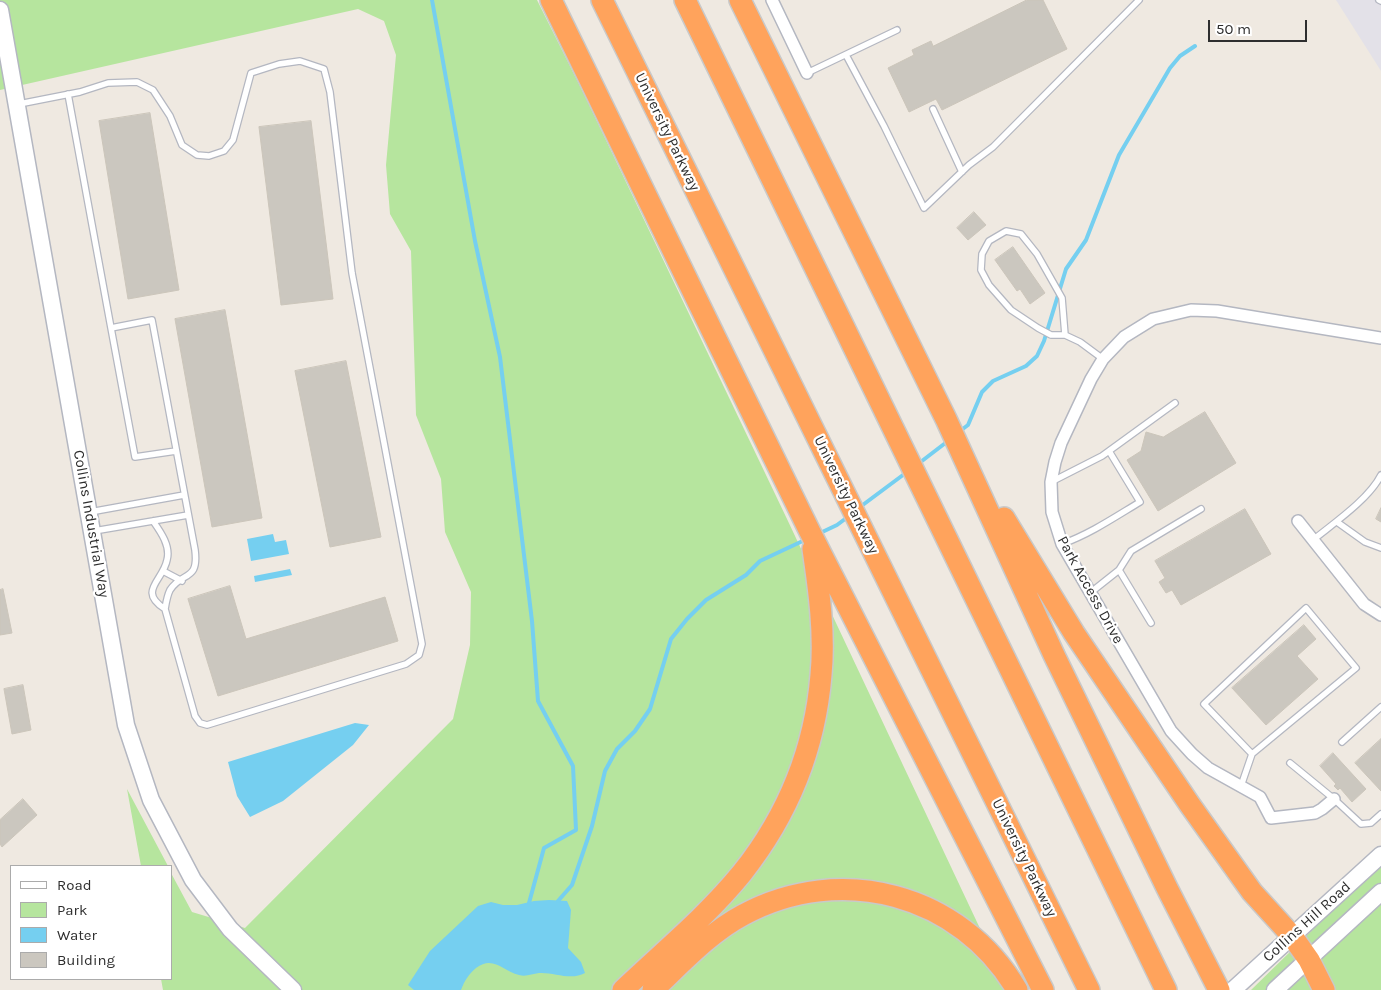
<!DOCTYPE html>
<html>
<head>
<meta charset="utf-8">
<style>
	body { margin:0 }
	#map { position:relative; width:1381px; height:990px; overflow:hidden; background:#efe9e1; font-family:Karla,sans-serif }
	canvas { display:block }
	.legend { position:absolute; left:10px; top:865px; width:162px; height:115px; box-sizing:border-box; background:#fff; border:1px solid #ababab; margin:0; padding:6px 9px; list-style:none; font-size:15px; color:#2e2e2e }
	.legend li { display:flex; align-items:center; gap:10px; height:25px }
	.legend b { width:25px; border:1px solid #ababab }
	.scale { position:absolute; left:1208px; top:20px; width:99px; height:22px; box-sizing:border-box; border:2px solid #2e2e2e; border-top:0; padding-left:6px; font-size:15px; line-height:18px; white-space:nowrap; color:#2e2e2e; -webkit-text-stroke:4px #fff; paint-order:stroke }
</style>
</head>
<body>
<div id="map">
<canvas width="1381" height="990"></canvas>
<ul class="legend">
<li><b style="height:6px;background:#fff"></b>Road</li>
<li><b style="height:14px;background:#b6e59e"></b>Park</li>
<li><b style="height:14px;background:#75cff0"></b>Water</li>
<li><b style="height:14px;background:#cbc7bf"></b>Building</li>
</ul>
<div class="scale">50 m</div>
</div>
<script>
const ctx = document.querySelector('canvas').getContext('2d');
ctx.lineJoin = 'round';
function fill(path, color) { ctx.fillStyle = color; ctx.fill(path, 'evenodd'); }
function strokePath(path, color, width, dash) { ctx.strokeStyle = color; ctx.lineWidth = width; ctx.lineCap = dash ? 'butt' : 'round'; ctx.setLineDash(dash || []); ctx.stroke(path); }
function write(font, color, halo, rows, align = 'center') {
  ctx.font = font + ' Karla,sans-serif'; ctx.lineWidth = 4.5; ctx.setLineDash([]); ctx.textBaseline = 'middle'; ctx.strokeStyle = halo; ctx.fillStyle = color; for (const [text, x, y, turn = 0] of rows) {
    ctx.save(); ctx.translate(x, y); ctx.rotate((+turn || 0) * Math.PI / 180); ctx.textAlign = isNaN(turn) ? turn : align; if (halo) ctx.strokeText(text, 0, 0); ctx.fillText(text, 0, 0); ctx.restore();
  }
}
fill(new Path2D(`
	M1336,0h45v71z`), '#e3e1e8');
fill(new Path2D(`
	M0,0h537l46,92 204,427 222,471h-846l-2,-11h10v-106l21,39 53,16 208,-209 17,-74 1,-53 -26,-60 -4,-53 -25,-64 -5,-164 -21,-37 -4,-49 10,-110 -12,-34 -26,-12 -358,81z
	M127,789l41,77h-27z
	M1381,863v127h-130z`), '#b6e59e');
fill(new Path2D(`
	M273,534l2,8 11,-2 3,14 -38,7 -4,-22z
	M290,569l2,6 -37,7 -1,-6z
	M355,723l14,2 -16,20 -70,56 -33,16 -13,-21 -9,-34z
	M549,900l18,1 4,9 -3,38 13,14 4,11c-14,8 -31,-1 -46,0 -7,1 -13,4 -20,2 -16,-4 -26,-20 -43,-7 -8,7 -11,12 -15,22h-47l-6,-5 22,-34 48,-45 13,-4 12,3h14l17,-4z`), '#75cff0');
strokePath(new Path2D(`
	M432,0l43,241 25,116 32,264 6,80 35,65 3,64 -32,18 -15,55
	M960,431l8,-6 14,-33 11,-11 33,-15 11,-10 7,-15 22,-72 20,-29 33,-85 51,-87 10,-12 15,-10
	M918,464l30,-23
	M860,507l47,-35
	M818,534l19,-9 12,-9
	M558,901l14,-16 20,-59 13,-55 12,-22 18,-18 15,-22 21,-70 16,-20 19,-19 40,-25 14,-14 47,-22`), '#75cff0', 4);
const building = new Path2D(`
	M1027,0h16l24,49 -125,61 -6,-11 -27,13 -21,-44 26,-13 -2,-5 19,-9 2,5z
	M150,113l29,177 -51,9 -29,-178z
	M311,121l22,178 -52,6 -22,-178z
	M974,212l12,13 -18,15 -11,-12z
	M1013,247l32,46 -15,11 -10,-15 -3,2 -22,-31z
	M225,310l37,208 -50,9 -37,-208z
	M346,361l35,176 -51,10 -35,-176z
	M1205,412l31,51 -78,48 -31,-51 14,-9 5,-19 17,5z
	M1381,508v14l-5,-3z
	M1245,509l26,45 -90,51 -9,-15 -6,3 -7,-11 6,-4 -10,-17z
	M230,586l16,53 139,-42 13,44 -180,55 -30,-97z
	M3,589l9,44 -12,2v-45z
	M1304,625l12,14 -19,17 21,23 -52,46 -34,-37z
	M23,685l8,45 -19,4 -8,-45z
	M1381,739v52l-26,-28z
	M1333,753l33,36 -14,13 -12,-14 -2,2 -4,-4 2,-2 -16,-18z
	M23,799l14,16 -35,32 -2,-3v-24z`);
fill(building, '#cbc7bf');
strokePath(building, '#cbc5ba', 1);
const lane = new Path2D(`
	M1379,0l2,1
	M846,55l38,71 40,82 45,-43 24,-18 146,-147
	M807,73l90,-43
	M68,94l43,234
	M19,104l61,-12 28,-9 29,-1 16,8 17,26 12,29 15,10 12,1 15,-5 9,-11 18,-67 28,-9 21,-3 24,8 6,23 22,181 70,371 -3,11 -13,9 -199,61 -7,-2 -5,-7 -30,-107
	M933,109l29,63
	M1065,335l-3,-37 -25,-44 -16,-20 -15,-3 -17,10 -7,13 -1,16 8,15 22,25 27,18 13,7h14l15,7 23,17
	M1051,482l51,-26 73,-53
	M90,512l94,-17
	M153,521c7,10 18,25 14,39 -4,21 -30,31 -2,49 1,-6 2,-13 5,-19 12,-19 29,-8 25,-40l-43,-230 -41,8 24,129 41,-6
	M1337,522l28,20 16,6
	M94,531l94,-16
	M1313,540c21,-17 56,-41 68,-65
	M1062,544c28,-10 53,-27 78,-42l-31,-51
	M1119,570l32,53
	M163,571l19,10
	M1090,593l29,-23 12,-19 70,-42
	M1342,742l39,-35
	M1290,763l44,36 27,25 10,-1 10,-9
	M1241,786l11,-32 104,-86 -50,-60 -102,96 48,50`);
const street = new Path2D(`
	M772,0l35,73
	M1298,521l66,83 17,11
	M1334,799l-12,10 -7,4 -44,5 -11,-21 -52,-29 -16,-14 -21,-23 -109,-187 -10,-32 -1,-30 4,-20 6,-19 30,-64 12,-20 21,-22 29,-18 38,-9 26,1 164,27`);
const secondary = new Path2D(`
	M0,10l126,715 25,75 42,80 37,49 63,61
	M1233,990l148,-135
	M1275,990l106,-98`);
const highway = new Path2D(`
	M551,0l259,532 233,458
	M602,0l487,990
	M685,0l481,990
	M740,0l206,419 108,236 113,233 52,102
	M1004,518l70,115 116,172 62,87 40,44 17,24 15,30
	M623,990c40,-38 84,-74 119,-117 46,-58 73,-125 79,-198 4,-41 -2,-85 -8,-126
	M653,990c28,-26 56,-57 90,-75 98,-53 218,-21 274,75`);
strokePath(lane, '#b4b7c1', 8);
strokePath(street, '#b4b7c1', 14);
strokePath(secondary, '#b4b7c1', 19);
strokePath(highway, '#c9c9c9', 24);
strokePath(lane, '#fff', 5.5);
strokePath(street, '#fff', 11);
strokePath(secondary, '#fff', 16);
strokePath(highway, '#ffa35c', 21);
write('15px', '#2e2e2e', '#fff', [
	["University Parkway",667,132,64],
	["University Parkway",846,495,64],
	["Collins Industrial Way",91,524,80],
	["Park Access Drive",1090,590,61],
	["University Parkway",1024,858,64],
	["Collins Hill Road",1307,922,-42]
]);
</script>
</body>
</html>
